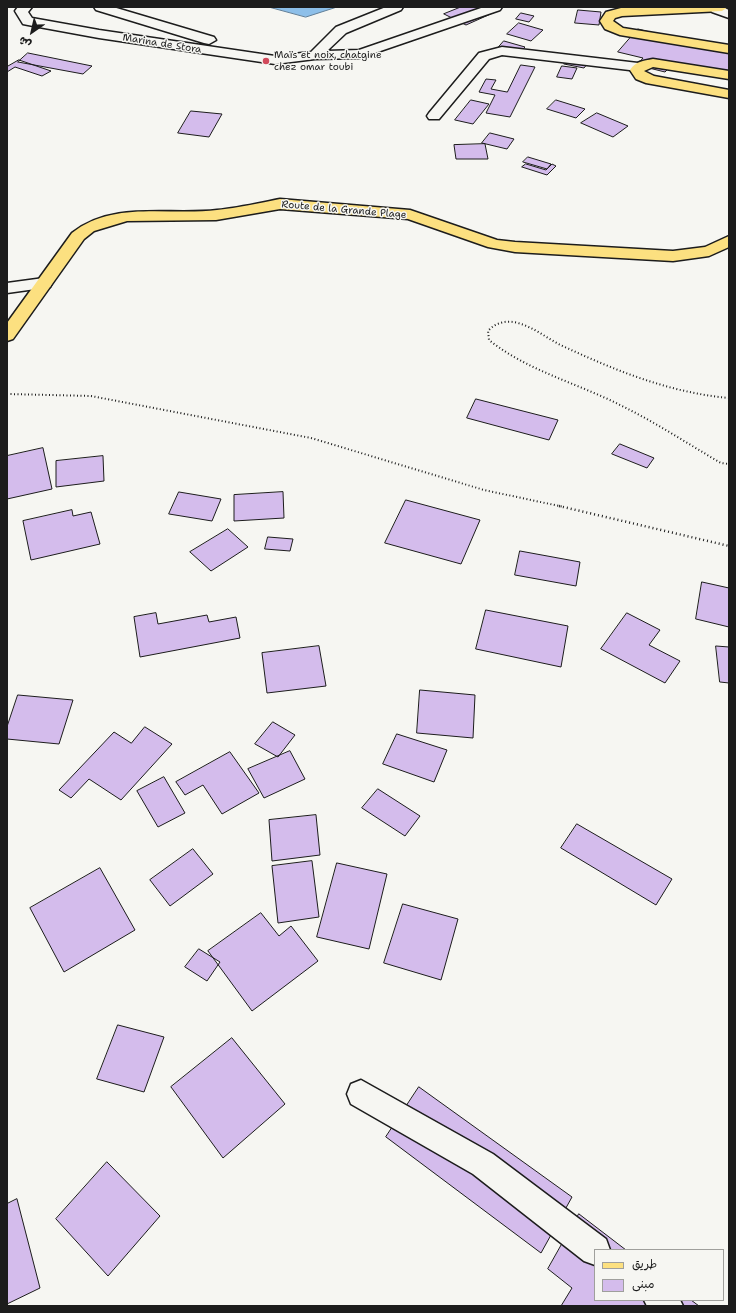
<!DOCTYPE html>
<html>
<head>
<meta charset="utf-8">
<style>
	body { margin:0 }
	#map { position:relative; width:736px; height:1313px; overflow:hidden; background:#f6f6f2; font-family:"Shantell Sans","Playpen Sans Arabic",sans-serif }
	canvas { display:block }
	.frame { position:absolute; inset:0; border:8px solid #1c1c1c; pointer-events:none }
	.legend { position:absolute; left:594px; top:1249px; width:130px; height:52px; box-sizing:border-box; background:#f6f6f2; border:1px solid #9f9f9c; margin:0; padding:5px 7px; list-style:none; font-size:12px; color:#1c1c1c }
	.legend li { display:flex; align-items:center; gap:8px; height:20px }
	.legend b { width:20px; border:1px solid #9f9f9c }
	.north { position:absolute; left:12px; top:12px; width:40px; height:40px; -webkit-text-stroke:3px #f6f6f2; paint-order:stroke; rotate:214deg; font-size:11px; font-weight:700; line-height:16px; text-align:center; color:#1c1c1c }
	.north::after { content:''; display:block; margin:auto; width:14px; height:18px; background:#1c1c1c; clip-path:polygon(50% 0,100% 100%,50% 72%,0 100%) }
</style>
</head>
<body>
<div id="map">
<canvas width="736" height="1313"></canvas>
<div class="frame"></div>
<ul class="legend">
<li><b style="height:5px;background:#fce080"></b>طريق</li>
<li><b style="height:11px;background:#d4bcec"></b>مبنى</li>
</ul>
<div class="north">ش</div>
</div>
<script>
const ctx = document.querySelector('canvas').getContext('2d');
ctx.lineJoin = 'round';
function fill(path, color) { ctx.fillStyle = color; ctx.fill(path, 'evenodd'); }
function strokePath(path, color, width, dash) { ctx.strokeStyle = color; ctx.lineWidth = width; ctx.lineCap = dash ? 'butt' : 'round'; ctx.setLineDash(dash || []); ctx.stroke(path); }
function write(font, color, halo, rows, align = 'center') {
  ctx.font = font + ' "Shantell Sans",sans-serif'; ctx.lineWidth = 3; ctx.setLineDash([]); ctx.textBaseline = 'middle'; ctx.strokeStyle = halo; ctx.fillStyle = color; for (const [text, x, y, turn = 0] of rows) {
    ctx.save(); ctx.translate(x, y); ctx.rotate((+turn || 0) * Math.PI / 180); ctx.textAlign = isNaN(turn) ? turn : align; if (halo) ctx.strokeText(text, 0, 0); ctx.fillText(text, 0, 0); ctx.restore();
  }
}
const water = new Path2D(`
	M269,7h68l-31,10z`);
fill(water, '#8dbfe9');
strokePath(water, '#607e97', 1);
const building = new Path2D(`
	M461,7h24l10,5 -29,13 -22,-11z
	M578,10l23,2 -2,13 -24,-2z
	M521,13l13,3 -5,6 -13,-3z
	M519,23l24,7 -12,11 -24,-7z
	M638,29l91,23v24l-54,-14 -10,10 -28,-7 6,-7 -25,-6z
	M504,41l21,6 -7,7 -21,-5z
	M28,53l64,13 -9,8 -65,-12z
	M568,58l20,5 -4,5 -20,-4z
	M19,60l32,11 -9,5 -27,-9 -8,5v-5z
	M521,65l14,2 -25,50 -24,-4 9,-18 -16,-3 7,-13 10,1 -5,9 16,3z
	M562,66l15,2 -5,11 -15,-2z
	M471,100l18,4 -16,20 -18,-4z
	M556,100l29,9 -9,9 -29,-9z
	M191,111l31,3 -13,23 -31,-4z
	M597,113l31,13 -15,11 -32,-14z
	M490,133l24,6 -7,10 -25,-6z
	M485,144l3,15h-32l-2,-14z
	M528,157l23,7 -4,5 -24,-7z
	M526,164l20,6 6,-6 4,2 -9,9 -25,-8z
	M476,399l82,21 -9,20 -82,-22z
	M620,444l34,14 -7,10 -35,-14z
	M43,448l9,41 -45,10v-43z
	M103,456l1,25 -48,6v-26z
	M179,492l42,7 -9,22 -43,-7z
	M283,492l1,26 -50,3v-26z
	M406,500l74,20 -19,44 -76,-21z
	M72,510l1,6 18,-4 9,32 -69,16 -8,-39z
	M228,529l20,18 -37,24 -21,-19z
	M268,537l25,2 -3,12 -25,-2z
	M520,551l60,11 -4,24 -61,-11z
	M702,582l27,6v39l-33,-8z
	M486,610l82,16 -7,41 -85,-18z
	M156,613l2,11 49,-9 2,7 27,-5 4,21 -100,19 -6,-40z
	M627,613l33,17 -11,15 31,16 -15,22 -64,-34z
	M319,646l7,40 -59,7 -5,-40z
	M716,646l13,1v36l-9,-1z
	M420,690l55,5 -2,43 -56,-5z
	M18,695l55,5 -14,44 -52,-5v-12z
	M273,722l22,13 -17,22 -23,-13z
	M145,727l27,17 -51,56 -32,-21 -18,19 -12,-8 55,-58 17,11z
	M397,734l50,16 -13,32 -51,-18z
	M290,751l15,28 -41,19 -16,-29z
	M230,752l29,41 -37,21 -19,-29 -18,10 -9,-13z
	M164,777l21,36 -27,14 -21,-36z
	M378,789l42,27 -15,20 -43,-28z
	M316,815l4,40 -48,6 -3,-41z
	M577,824l95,55 -16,26 -95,-57z
	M193,849l20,25 -43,32 -20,-26z
	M312,861l7,56 -41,6 -6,-57z
	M337,863l50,11 -18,75 -52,-12z
	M100,868l35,62 -71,42 -34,-64z
	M403,904l55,15 -17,61 -57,-17z
	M261,913l18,23 12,-10 27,35 -66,50 -44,-60z
	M199,949l21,13 -13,19 -22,-14z
	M118,1025l46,12 -20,55 -47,-13z
	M232,1038l53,66 -62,54 -52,-71z
	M419,1087l153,110 -31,56 -155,-116z
	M107,1162l53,54 -52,60 -52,-57z
	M17,1199l23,89 -33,16v-100z
	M579,1214l47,36h-31v50h96l8,6h-138l11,-18 -24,-19z`);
fill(building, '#d4bcec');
strokePath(building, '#1c1c1c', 1);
const minor = new Path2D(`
	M18,7h14l-4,5 4,6 67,12 176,26 36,-4 25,-25 50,-20h17l-2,3 -55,23 -19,18 32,-1 125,-43h18l-2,3 -140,48 -45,1 -40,5 -176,-26 -71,-13 -5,-1 -8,-13z
	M94,7h19l101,30 2,3 -7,4 -5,-1 -108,-33z
	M711,7h11l7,3v8l-17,-6 -2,-3z
	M502,47l136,16 5,1 2,3 -2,3 -5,1 -136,-16 -13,4 -50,60h-10l-2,-3 2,-3 50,-60z
	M44,278l6,1 2,4 -2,4 -43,6v-10z
	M361,1080l132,74 113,85 4,11h-15v15l-11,-4 -111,-87 -122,-70 -4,-10 4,-10z
	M644,1300h36l3,6h-36z`);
const major = new Path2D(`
	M646,7h82l-6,4 -100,5 -7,2 -2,3 10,7 106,17v8l-109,-18 -15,-6 -5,-8 6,-9 15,-4z
	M653,59l76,12v8l-76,-12 -9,4 10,5 75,14v8l-83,-15 -10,-4 -6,-9c6,-9 13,-9 23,-11z
	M280,199l130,11 87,30 18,2 158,9 32,-4 24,-11v11l-20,9 -36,5 -158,-9 -27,-5 -80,-28 -128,-10 -64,11 -89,1 -33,10 -10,8 -71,100 -6,2v-18l65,-90c41,-33 97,-17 145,-23 21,-2 42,-7 63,-11z`);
strokePath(minor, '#1c1c1c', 3);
strokePath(major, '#1c1c1c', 3);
strokePath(new Path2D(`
	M7,394l84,2 220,42 173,52 80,17
	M729,398c-57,-5 -110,-26 -162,-50 -17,-7 -31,-20 -49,-25 -11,-3 -22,-1 -30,8l1,9c39,31 88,43 131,65 35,17 68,39 101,58l8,1`), '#1c1c1c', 2, [1, 2.5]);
strokePath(new Path2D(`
	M559,506l170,40`), '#1c1c1c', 2.5, [1, 3]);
fill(minor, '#f6f6f2');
fill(major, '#fce080');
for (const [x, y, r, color] of [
	[266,61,4,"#d1495b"]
]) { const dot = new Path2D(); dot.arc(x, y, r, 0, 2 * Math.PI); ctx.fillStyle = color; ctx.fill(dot); strokePath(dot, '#f6f6f2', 1.5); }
write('10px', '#1c1c1c', '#f6f6f2', [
	["Marina de Stora",162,44,9],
	["Route de la Grande Plage",344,210,5]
]);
write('10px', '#1c1c1c', '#f6f6f2', [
	["Maïs et noix, chatgine",274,55],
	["chez omar toubi",274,67]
], 'left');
</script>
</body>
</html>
